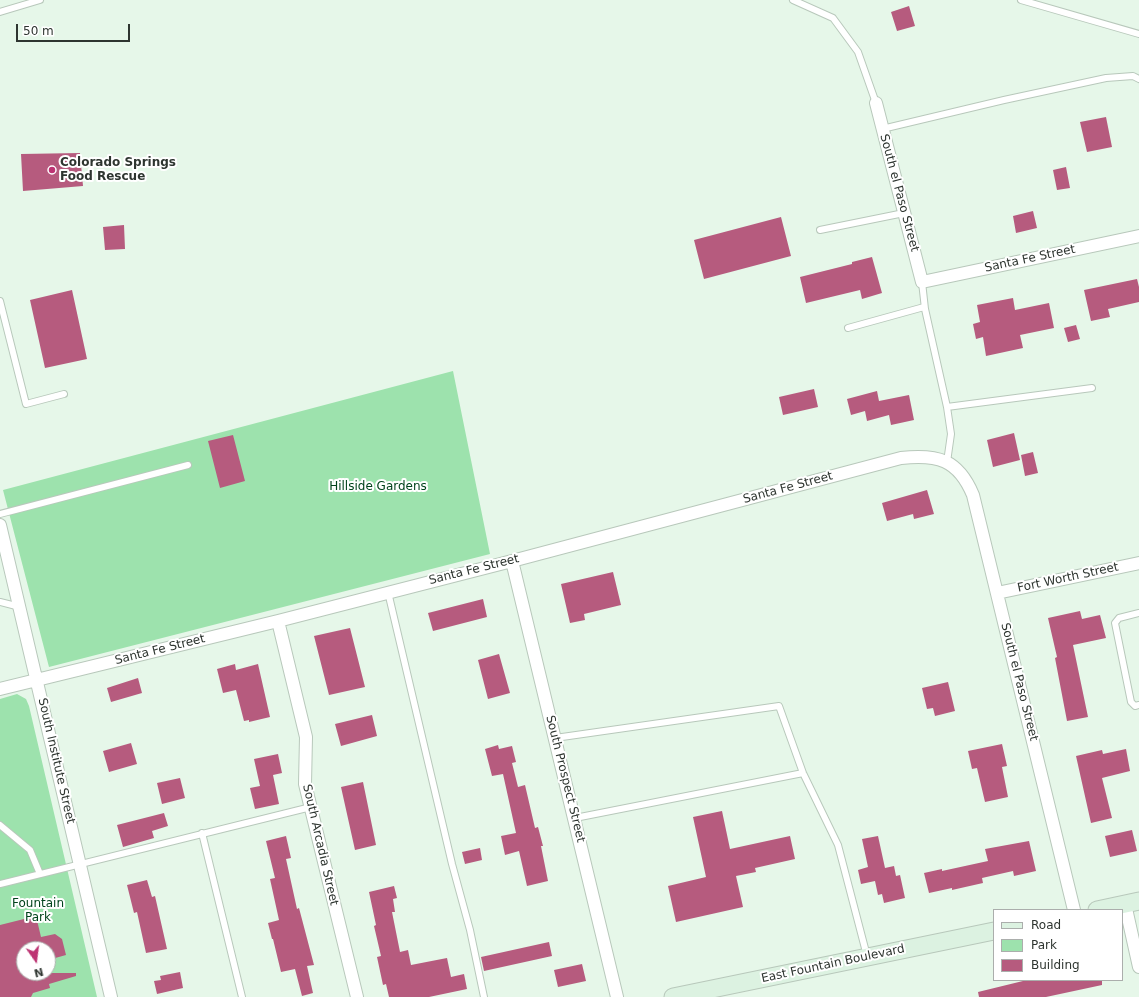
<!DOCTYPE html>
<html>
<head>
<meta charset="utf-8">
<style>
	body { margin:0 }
	#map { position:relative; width:1139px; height:997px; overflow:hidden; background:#e6f7e9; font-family:"DejaVu Sans",sans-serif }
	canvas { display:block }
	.legend { position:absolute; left:993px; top:909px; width:130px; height:72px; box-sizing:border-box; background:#fff; border:1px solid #abaeac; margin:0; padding:5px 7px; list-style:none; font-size:12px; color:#2e3530 }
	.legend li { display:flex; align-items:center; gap:8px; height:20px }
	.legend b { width:20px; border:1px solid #abaeac }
	.north { position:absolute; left:16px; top:941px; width:40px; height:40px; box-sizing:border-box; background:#fff; border:1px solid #abaeac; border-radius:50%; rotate:166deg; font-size:11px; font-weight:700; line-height:16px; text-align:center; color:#2e3530 }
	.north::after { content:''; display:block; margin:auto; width:14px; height:18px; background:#bd3473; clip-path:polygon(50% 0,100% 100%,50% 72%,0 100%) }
	.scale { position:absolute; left:16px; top:24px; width:114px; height:18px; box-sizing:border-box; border:2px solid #2e3530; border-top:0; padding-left:5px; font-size:12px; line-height:14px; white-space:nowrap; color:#2e3530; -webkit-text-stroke:3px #fff; paint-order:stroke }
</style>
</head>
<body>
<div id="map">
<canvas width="1139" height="997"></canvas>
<ul class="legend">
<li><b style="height:5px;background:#dcf2e1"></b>Road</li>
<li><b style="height:11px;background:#9de2ad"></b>Park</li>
<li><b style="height:11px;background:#b65b7e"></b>Building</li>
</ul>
<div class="north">N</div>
<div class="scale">50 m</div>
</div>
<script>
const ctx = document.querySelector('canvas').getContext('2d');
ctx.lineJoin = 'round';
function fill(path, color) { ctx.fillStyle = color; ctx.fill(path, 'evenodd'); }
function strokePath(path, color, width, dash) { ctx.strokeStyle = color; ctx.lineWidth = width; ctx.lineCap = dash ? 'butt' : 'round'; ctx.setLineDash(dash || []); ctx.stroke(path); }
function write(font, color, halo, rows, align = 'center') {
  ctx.font = font + ' "DejaVu Sans",sans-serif'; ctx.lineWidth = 4; ctx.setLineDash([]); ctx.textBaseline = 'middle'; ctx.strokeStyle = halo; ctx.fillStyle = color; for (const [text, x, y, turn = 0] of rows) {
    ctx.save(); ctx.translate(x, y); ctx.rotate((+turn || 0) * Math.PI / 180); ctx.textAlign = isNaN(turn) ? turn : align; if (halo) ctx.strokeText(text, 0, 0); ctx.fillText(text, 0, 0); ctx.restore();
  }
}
fill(new Path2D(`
	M453,371l37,183 -441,113 -46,-177z
	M17,694l9,5 3,7 68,291h-97v-298zM24,949h24v24h-24z`), '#9de2ad');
fill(new Path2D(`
	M909,6l6,20 -18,5 -6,-19z
	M1106,117l6,30 -25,5 -7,-30z
	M80,153l3,33 -60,5 -2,-37z
	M1066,167l4,21 -13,2 -4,-20z
	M1033,211l4,17 -21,5 -3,-17z
	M781,217l10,39 -87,23 -10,-39z
	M124,225l1,24 -20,1 -2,-23z
	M872,257l10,36 -20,6 -2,-9 -54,13 -6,-26 52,-13v-2z
	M1137,279l2,8v15l-31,7 2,8 -19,4 -7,-31z
	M72,290l15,69 -42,9 -15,-68z
	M1013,298l2,12 34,-7 5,25 -34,7 3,13 -37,8 -3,-19 -7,2 -3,-15 7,-2 -3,-17z
	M1076,325l4,14 -12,3 -4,-14z
	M814,389l4,18 -35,8 -4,-18z
	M877,391l2,10 30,-6 5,25 -23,5 -2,-10 -22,6 -2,-10 -14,4 -4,-16z
	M1014,433l6,27 -27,7 -6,-27z
	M233,435l12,46 -25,7 -12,-47z
	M1033,452l5,21 -13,3 -4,-21z
	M927,490l7,24 -20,5 -1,-5 -26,7 -5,-18z
	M613,572l8,33 -37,9 1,6 -15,3 -9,-39z
	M483,599l4,18 -54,14 -5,-18z
	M1080,611l2,8 18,-4 6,23 -33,7 15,72 -21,4 -12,-63 2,-1 -9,-39z
	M350,628l15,59 -36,8 -15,-59z
	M499,654l11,39 -22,6 -10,-39z
	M235,664l1,6 22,-6 12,53 -21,5v-2l-5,1 -8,-31 -13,3 -6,-24z
	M138,678l4,15 -31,9 -4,-14z
	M948,682l7,29 -20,5 -2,-8 -6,1 -5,-21z
	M372,715l5,21 -36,10 -6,-22z
	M131,743l6,21 -28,8 -6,-21z
	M1002,744l5,22 -5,1 6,30 -23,5 -8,-34 -5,1 -4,-18z
	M498,745l1,4 13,-3 4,16 -4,1 6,24 7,-2 10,43 3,-1 5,19h-2l7,35 -21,5 -8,-35 -14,4 -4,-19 15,-3 -13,-59 -11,2 -7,-27z
	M1126,749l4,22 -28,7 10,40 -21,5 -15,-67 26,-6 1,4z
	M278,754l4,19 -9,2 6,29 -24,5 -5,-21 10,-2 -6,-27z
	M180,778l5,20 -23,6 -5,-21z
	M363,782l13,63 -21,5 -14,-63z
	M722,811l8,38 60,-13 5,23 -40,9 1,4 -20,4 7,31 -67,15 -8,-36 38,-9 -13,-60z
	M164,813l4,13 -16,5 2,7 -31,9 -6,-22z
	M1132,830l5,21 -27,6 -5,-21z
	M286,836l5,22 -5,1 11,50 2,-1 15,57 -7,1 6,27 -11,3 -7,-27 -14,3 -8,-33h-1l-4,-16 11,-3 -9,-41 5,-1 -9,-37z
	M878,836l7,32 9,-2 2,10 4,-1 5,23 -21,5 -2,-9 -4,1 -3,-14 -14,3 -3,-14 10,-3 -6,-28z
	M1029,841l7,30 -22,5 -1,-5 -31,7 1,5 -31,7v-2l-23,5 -5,-20 18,-4v2l46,-10 -3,-12z
	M480,848l2,12 -17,4 -3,-12z
	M147,880l5,17 3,-1 12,53 -21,4 -9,-41 -3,1 -7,-28z
	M394,886l3,12 -4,1 2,13h-3l8,40 8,-2 3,15 36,-7 4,19 13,-3 3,15 -38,8h-40l-3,-13 -3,1 -6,-28 4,-1 -7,-30 2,-1 -7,-33z
	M36,916l5,21 14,-3 7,5 4,16 -18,5v-11h-24v24h52v3l-27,8 1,4 -17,5 -2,4h-31v-72z
	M549,942l3,14 -68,15 -3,-14z
	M582,964l4,17 -28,6 -4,-17z
	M180,972l3,16 -26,6 -3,-13 7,-1 -1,-4z
	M1027,980h75v5l-56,12h-67l-1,-5z`), '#b65b7e');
const lane = new Path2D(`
	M793,0l40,18 25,34 18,51
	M1021,0l118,34
	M0,12l40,-12
	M882,129l122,-29 102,-22 27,-2 6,3
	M820,230l84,-17
	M922,282l3,27 22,98 4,27 -4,28
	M0,301l26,103 38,-10
	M848,328l76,-21
	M947,407l145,-19
	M0,514l188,-49
	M388,592l64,272 18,66 14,67
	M0,602l20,5
	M1139,613l-20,5 -4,5 16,79 4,4 4,-1
	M555,738l224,-32 24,67 35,72 29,111
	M575,818l228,-45
	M0,825l30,25 10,24
	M202,833l40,164
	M0,884l311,-77`);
const street = new Path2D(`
	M876,103l46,179 217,-46
	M0,525l111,472
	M512,561l105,436
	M997,593l142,-30
	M278,621l28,116 -1,47 52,213
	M0,689l278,-68 234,-60 389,-103c36,-4 57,1 72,37l101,415
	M1125,904l14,63`);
const secondary = new Path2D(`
	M1097,910l42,-9
	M673,997l321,-66`);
strokePath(lane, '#b8c8bb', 8);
strokePath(street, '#b8c8bb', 14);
strokePath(secondary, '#b8c8bb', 19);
strokePath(lane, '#fff', 6);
strokePath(street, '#fff', 12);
strokePath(secondary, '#dcf2e1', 17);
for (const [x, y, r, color] of [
	[52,170,4,"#bd3473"]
]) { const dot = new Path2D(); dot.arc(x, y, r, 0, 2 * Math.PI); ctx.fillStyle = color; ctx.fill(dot); strokePath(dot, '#fff', 1.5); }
write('bold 12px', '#2e3530', '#fff', [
	["Colorado Springs",60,163],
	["Food Rescue",60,177]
], 'left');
write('12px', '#2e3530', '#fff', [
	["South el Paso Street",899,193,75],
	["Santa Fe Street",1030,259,-12],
	["Santa Fe Street",788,488,-15],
	["Santa Fe Street",474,570,-14],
	["Fort Worth Street",1068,578,-12],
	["Santa Fe Street",160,650,-14],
	["South el Paso Street",1019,682,76],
	["South Institute Street",56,761,77],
	["South Prospect Street",565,779,76],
	["South Arcadia Street",320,845,77],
	["East Fountain Boulevard",833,964,-12]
]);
write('12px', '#00431b', '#fff', [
	["Hillside Gardens",378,487],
	["Fountain",38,904],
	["Park",38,918]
]);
</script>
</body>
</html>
